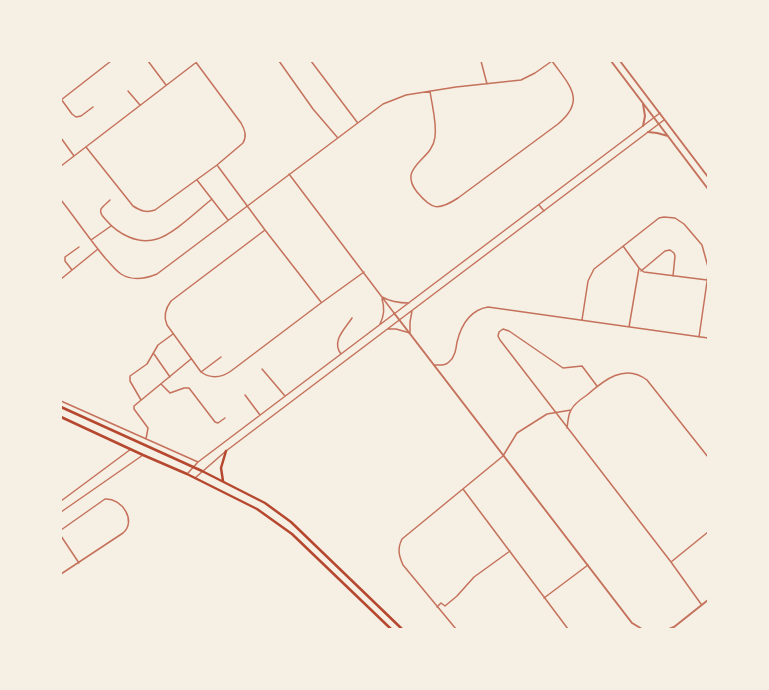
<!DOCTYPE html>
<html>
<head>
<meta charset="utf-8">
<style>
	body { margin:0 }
	#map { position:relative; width:769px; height:690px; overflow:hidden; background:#f6efe4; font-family:Mulish,sans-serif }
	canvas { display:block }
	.frame { position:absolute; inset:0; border:62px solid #f6efe4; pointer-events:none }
</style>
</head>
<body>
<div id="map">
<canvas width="769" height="690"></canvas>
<div class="frame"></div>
</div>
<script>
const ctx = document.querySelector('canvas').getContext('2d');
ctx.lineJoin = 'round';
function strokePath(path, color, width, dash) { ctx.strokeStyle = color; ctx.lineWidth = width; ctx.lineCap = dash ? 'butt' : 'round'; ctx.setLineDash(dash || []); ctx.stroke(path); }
strokePath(new Path2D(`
	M148,61l18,24
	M279,61l34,48 24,28
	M311,61l46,61
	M481,61l6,23
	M128,91l12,14
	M430,91c2,15 7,32 5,46 -2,18 -21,24 -24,38 -1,7 2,12 6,17 15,18 21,19 41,6l100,-74c29,-24 11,-39 -6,-63
	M61,99l11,15 4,3 5,-1 12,-9
	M61,100l50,-39
	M61,138l13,18
	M86,147l47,59c8,5 13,7 22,4l62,-45 26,-22c4,-7 2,-13 -2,-20l-46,-62
	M217,165l48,65 56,72
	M61,166l137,-105
	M289,174l105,139
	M197,180l31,40
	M61,200c15,19 29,40 45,59 5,5 9,11 15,15 11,7 24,5 36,0l226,-170 23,-9 50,-8 65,-7 14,-7 17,-12
	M110,200c-3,3 -7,6 -9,9 -2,4 2,8 5,11 12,14 32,25 51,19 17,-5 41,-29 55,-40
	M539,205l5,6
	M265,230l-94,71c-6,8 -8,15 -4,24l34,47c10,7 20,6 30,-1l90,-68 43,-31
	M91,240l20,-14
	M623,246l16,22 5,4 63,8
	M72,270l-7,-9v-4l14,-10
	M641,271l24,-20 5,-1 4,3 1,3 -2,20
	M61,279l37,-30
	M382,297c9,5 18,6 27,6
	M582,320l6,-39 6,-12 65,-51 5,-1 11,1 9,6 18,21 6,22
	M380,324c4,-8 5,-16 2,-25
	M629,327l10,-59
	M388,329h8l14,4v-11l2,-11
	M699,337l9,-62
	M154,354l16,23
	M341,354c-10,-13 4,-25 11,-36
	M434,365c6,0 11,1 15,-3 6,-5 7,-13 8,-20 4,-16 13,-32 31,-35l220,31
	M262,369l23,27
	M201,372l20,-15
	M161,384l9,9 14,-5h5l26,34 3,1 7,-5
	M597,386l-15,-20 -19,2 -54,-37 -6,-2 -4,3 -1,4 2,4 171,222 30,42
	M245,395l15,20
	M141,400l-11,-19v-5l17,-12 11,-19 15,-11
	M61,401l137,61
	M567,428c1,-6 1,-13 4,-18 3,-6 10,-11 16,-15 17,-15 38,-32 60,-15l61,77
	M146,439l2,-11 -14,-19v-3l57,-47
	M188,473l10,-11 462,-349
	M195,478l31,-27 438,-331
	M463,489l105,140
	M61,501l70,-52
	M61,512l82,-57
	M61,530l44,-31c17,-1 32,22 18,34l-62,41
	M61,536l18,27
	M671,562l37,-30
	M544,598l44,-33
	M437,607l4,-4 4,3 12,-10 17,-19 36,-26
	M456,629l-53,-64c-4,-9 -6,-16 -1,-26l101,-83 14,-23 30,-19 24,-4`), '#c5725c', 1.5);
strokePath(new Path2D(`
	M611,61l97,128
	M620,61l88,116
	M643,126l2,-10 -2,-12
	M648,132l9,1 11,3
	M394,313l238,310 10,6
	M669,629l5,-2 34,-27`), '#c5725c', 2);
strokePath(new Path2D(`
	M61,407l141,64 63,32 26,19 111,107
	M61,417l82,38 44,19 70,35 35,25 99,95
	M223,481l-2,-13 5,-17`), '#b5482f', 2.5);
</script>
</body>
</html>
